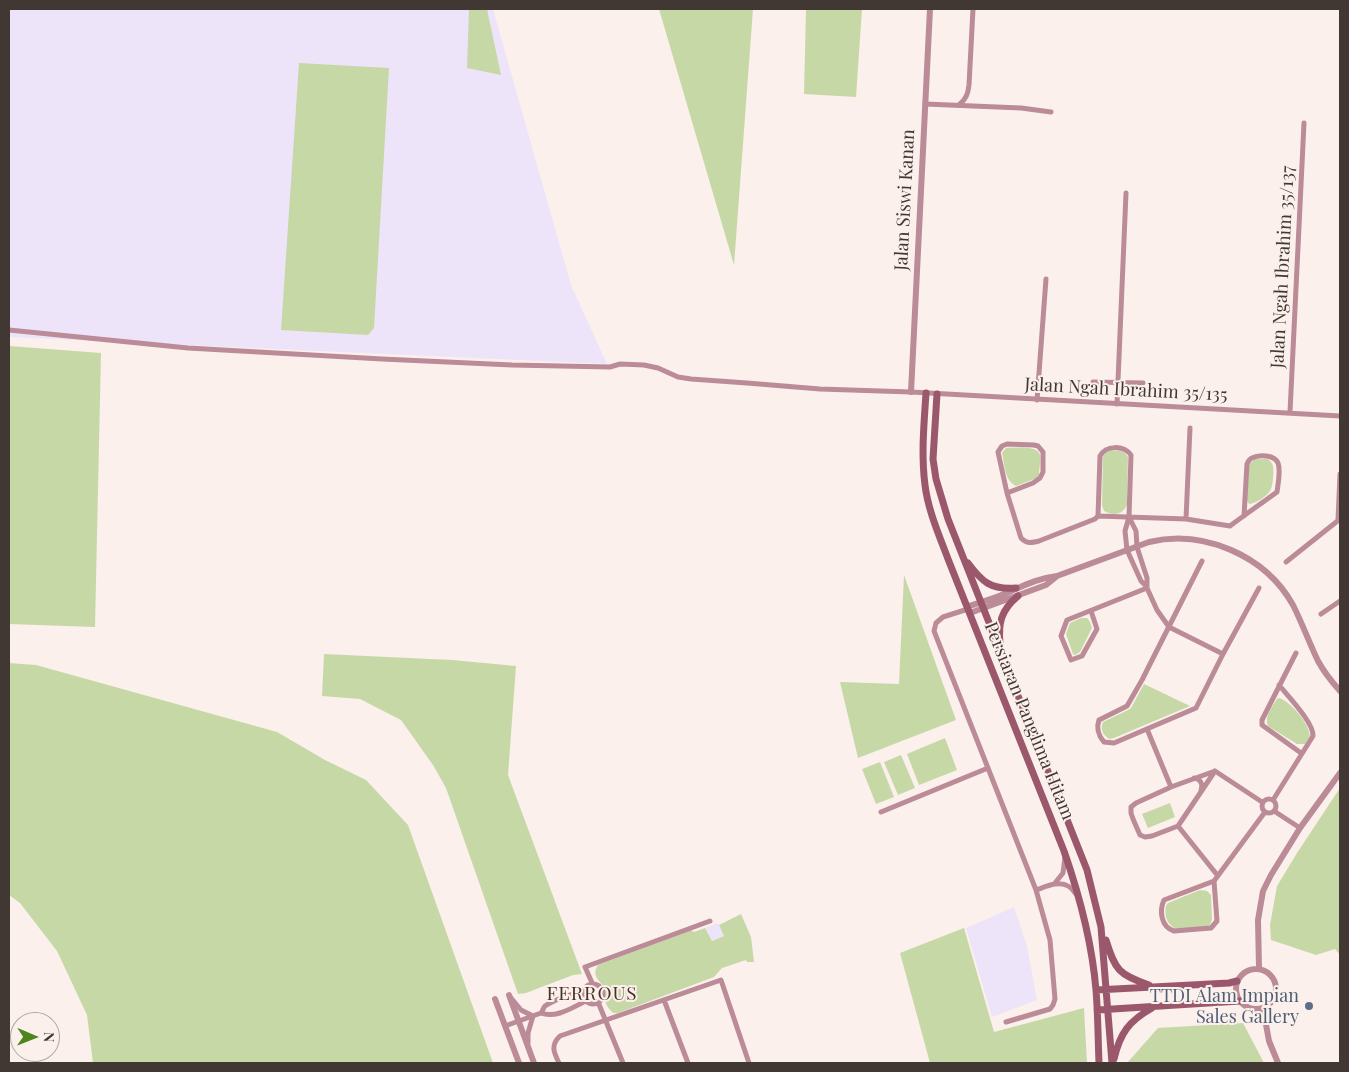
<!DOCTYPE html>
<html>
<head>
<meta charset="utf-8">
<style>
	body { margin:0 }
	#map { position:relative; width:1349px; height:1072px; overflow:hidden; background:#fbf0eb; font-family:"Playfair Display",serif }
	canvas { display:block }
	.frame { position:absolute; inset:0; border:10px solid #423833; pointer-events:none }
	.north { position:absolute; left:10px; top:1012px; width:50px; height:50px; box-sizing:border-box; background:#fbf0eb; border:1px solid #b1a6a1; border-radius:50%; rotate:91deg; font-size:14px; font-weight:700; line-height:20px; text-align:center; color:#423833 }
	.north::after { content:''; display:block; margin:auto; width:18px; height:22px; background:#4e851d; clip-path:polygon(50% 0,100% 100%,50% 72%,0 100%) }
</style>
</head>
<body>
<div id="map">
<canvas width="1349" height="1072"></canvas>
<div class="frame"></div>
<div class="north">N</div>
</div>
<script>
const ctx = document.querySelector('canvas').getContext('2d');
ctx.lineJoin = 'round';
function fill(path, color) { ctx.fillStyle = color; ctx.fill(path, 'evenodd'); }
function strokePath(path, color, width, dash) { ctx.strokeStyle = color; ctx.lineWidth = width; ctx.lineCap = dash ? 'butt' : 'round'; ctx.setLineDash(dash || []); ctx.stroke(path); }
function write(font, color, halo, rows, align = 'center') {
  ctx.font = font + ' "Playfair Display",serif'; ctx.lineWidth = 4; ctx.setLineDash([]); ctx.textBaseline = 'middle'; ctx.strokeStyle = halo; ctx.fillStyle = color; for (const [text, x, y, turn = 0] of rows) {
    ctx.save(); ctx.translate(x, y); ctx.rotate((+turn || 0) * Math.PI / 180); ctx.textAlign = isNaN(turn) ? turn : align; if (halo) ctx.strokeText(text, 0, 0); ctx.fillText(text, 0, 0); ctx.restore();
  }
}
fill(new Path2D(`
	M9,9h484l78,276 36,79 -598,-27z
	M1014,907l13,39 10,54 -45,17 -26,-89z
	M718,923l6,13 -12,5 -7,-13z`), '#ede4fa');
fill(new Path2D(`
	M469,9h18l14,66 -34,-7z
	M659,9h94l-19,256z
	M806,9h56l-6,88 -52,-3z
	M299,63l90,5 -15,260 -6,7 -87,-5z
	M9,346l92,7 -6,274 -86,-3z
	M1006,448c8,0 32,-3 34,7 1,6 -1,14 -1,20l-2,3 -21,8c-12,-6 -11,-21 -14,-33z
	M1110,450c7,1 14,-1 18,7l-1,48c-5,10 -13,11 -23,6l-2,-6 1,-48 2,-4z
	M1255,459h13c3,3 4,4 5,7 1,6 0,20 -3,25 -4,6 -14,12 -21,13l-2,-4 2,-34 2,-4z
	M904,575l52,145 -98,38 -18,-76 59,2z
	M1081,618h6l3,4 2,6 -12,24 -5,3 -2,-1 -7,-20 4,-11z
	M324,654l128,6 64,6 -8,109 74,199 -9,1 -47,18 -8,1 -72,-206 -13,-23 -32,-45 -41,-21 -38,-3z
	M9,663l27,2 241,67 48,28 41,20 42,45 85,238h-400l-6,-48 -30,-64 -37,-48 -11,-8z
	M1144,684l46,22 -76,32 -4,1c-7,-3 -10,-10 -7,-17l25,-12 3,-2z
	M1279,698c11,3 30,25 31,38l-5,8h-8l-29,-18c-4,-9 4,-19 9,-27z
	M945,738l12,32 -38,15 -12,-31z
	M901,755l14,33 -17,7 -14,-33z
	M880,762l14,35 -18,7 -14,-35z
	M1340,788v167l-5,-6 -19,6 -45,-15 -1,-15 7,-39 20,-33z
	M1170,803l5,14 -27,11 -6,-14z
	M1200,890l7,1 4,4 1,24 -2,6 -4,2 -30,2c-9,-5 -12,-13 -10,-23l2,-3z
	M741,914l10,23 3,25h-7l-1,-2 -24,8 -8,9 -96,36h-5c-4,-4 -8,-9 -8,-14 -1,-6 1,-3 0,-9 -3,-9 -15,-13 -7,-25l93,-35 3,2 11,-4 7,13 12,-5 -5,-11z
	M964,928l30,104 90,-24 3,55h-157l-30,-110z
	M1243,1023l21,40h-137l31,-35z`), '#c7d8a7');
strokePath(new Path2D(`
	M925,104l96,4 30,4
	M959,105c7,-6 9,-11 10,-20l4,-76
	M9,330l179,18 194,11 130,6 98,2 10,-3 24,1 14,3 20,9 13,2 56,4 73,6 91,3 429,24
	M1093,382l50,1
	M1037,400l9,-121
	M1117,404l9,-211
	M1290,412l14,-289
	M1007,493l26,-10 7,-5 3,-6v-20l-5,-6 -4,-1 -27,-1 -5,2 -4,6 9,41 14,45c6,6 10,5 18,3l56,-22 3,-3 88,3 44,7c16,-12 32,-23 47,-34 1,-8 4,-22 1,-29 -3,-8 -19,-9 -26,-5 -3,1 -3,2 -5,6l-3,52
	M1098,516l2,-60c6,-11 23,-11 31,-1l-2,62 -4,14 2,19 14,31 5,5
	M1129,517l7,14 1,16 10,31v10l10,22 12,17 54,27
	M1186,519l4,-91
	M1338,520l2,-46
	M1202,561l-60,119 -15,26 -28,14c-3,8 -1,15 5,22l10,1 82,-35 27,-54 36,-66
	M1286,562l54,-43
	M968,609l-25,8 -7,6 -2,8 102,259 14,50 5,59 -2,6 -3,4 -44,13
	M1091,611l6,18 -15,27 -11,4 -10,-24 6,-16 80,-32
	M1321,614l19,-13
	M1296,653l-34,67v5l39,28
	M1147,729l24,58
	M1215,771l-37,55 -26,10 -7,1 -5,-2 -7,-16 -2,-6v-6l5,-4 35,-16z
	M1215,771l47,31
	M1194,778l4,1c5,4 4,7 3,12
	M1262 806a7 7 0 1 1 14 0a7 7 0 1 1-14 0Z
	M1273,800l40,-64c1,-13 -25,-40 -34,-51
	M1274,811l26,17
	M881,812l107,-44
	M1178,826l40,50
	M1214,881l3,40 -6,7 -37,3c-13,-4 -15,-20 -10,-31z
	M1214,881l51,-69
	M1055,883l8,-10 2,-16
	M1036,890c9,-3 23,-10 32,-4 3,1 6,6 9,9
	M583 994a10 10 0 1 1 20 0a10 10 0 1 1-20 0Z
	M593,985l-8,-18 125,-46
	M511,998l10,12 12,6 -5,17v10
	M664,1000l24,63
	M598,1002l25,61
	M541,1013c2,-2 2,-5 4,-7 9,-6 28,-13 39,-14
	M505,1026l36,-13c15,6 32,-6 45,-12
	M559,1063c-5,-10 -9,-18 1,-27l161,-56 28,83`), '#bb8b98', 5);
strokePath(new Path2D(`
	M911,392l19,-383
	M967,607c14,-5 29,-9 42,-15 16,-7 30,-14 48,-16l92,-34c54,-13 116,13 144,63 9,18 16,37 25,56 6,11 14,21 22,30
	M970,613l76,-28 10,-8
	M1259,968l-1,-48 5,-29 8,-16 29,-47 40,-55
	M1236 989a20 20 0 1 1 40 0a20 20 0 1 1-40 0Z
	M509,995l25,68
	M495,999l24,64
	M1263,1008l6,33 9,22`), '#bb8b98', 6);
strokePath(new Path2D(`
	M926,393c-2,31 -5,62 -1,92 3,25 14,50 23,74l116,292c16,46 28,91 32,139 2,24 2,49 3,73
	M937,394l-4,65 3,20 12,40 139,351 14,57 11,136
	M968,563c14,19 23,27 48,25
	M1000,644c-2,-21 1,-34 18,-48
	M1106,940c9,30 13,35 43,45
	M1096,990l133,-7 8,-2
	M1097,1010l143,-9
	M1114,1059c6,-26 15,-38 38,-51`), '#9b586c', 7);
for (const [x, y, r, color] of [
	[1309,1006,5,"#5c6f8a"]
]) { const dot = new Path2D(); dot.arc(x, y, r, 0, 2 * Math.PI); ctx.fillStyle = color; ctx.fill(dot); strokePath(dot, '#fbf0eb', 2); }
write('18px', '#423833', '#fbf0eb', [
	["Jalan Siswi Kanan",905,200,-87],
	["Jalan Ngah Ibrahim 35/137",1283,267,-87],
	["Jalan Ngah Ibrahim 35/135",1126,390,3],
	["Persiaran Panglima Hitam",1029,721,68]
]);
write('18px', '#4e5e75', '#fbf0eb', [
	["TTDI Alam Impian",1299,996],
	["Sales Gallery",1299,1017]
], 'right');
ctx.letterSpacing = '1px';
write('19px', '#483329', '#fbf0eb', [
	["FERROUS",592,994]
]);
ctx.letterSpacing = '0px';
</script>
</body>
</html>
